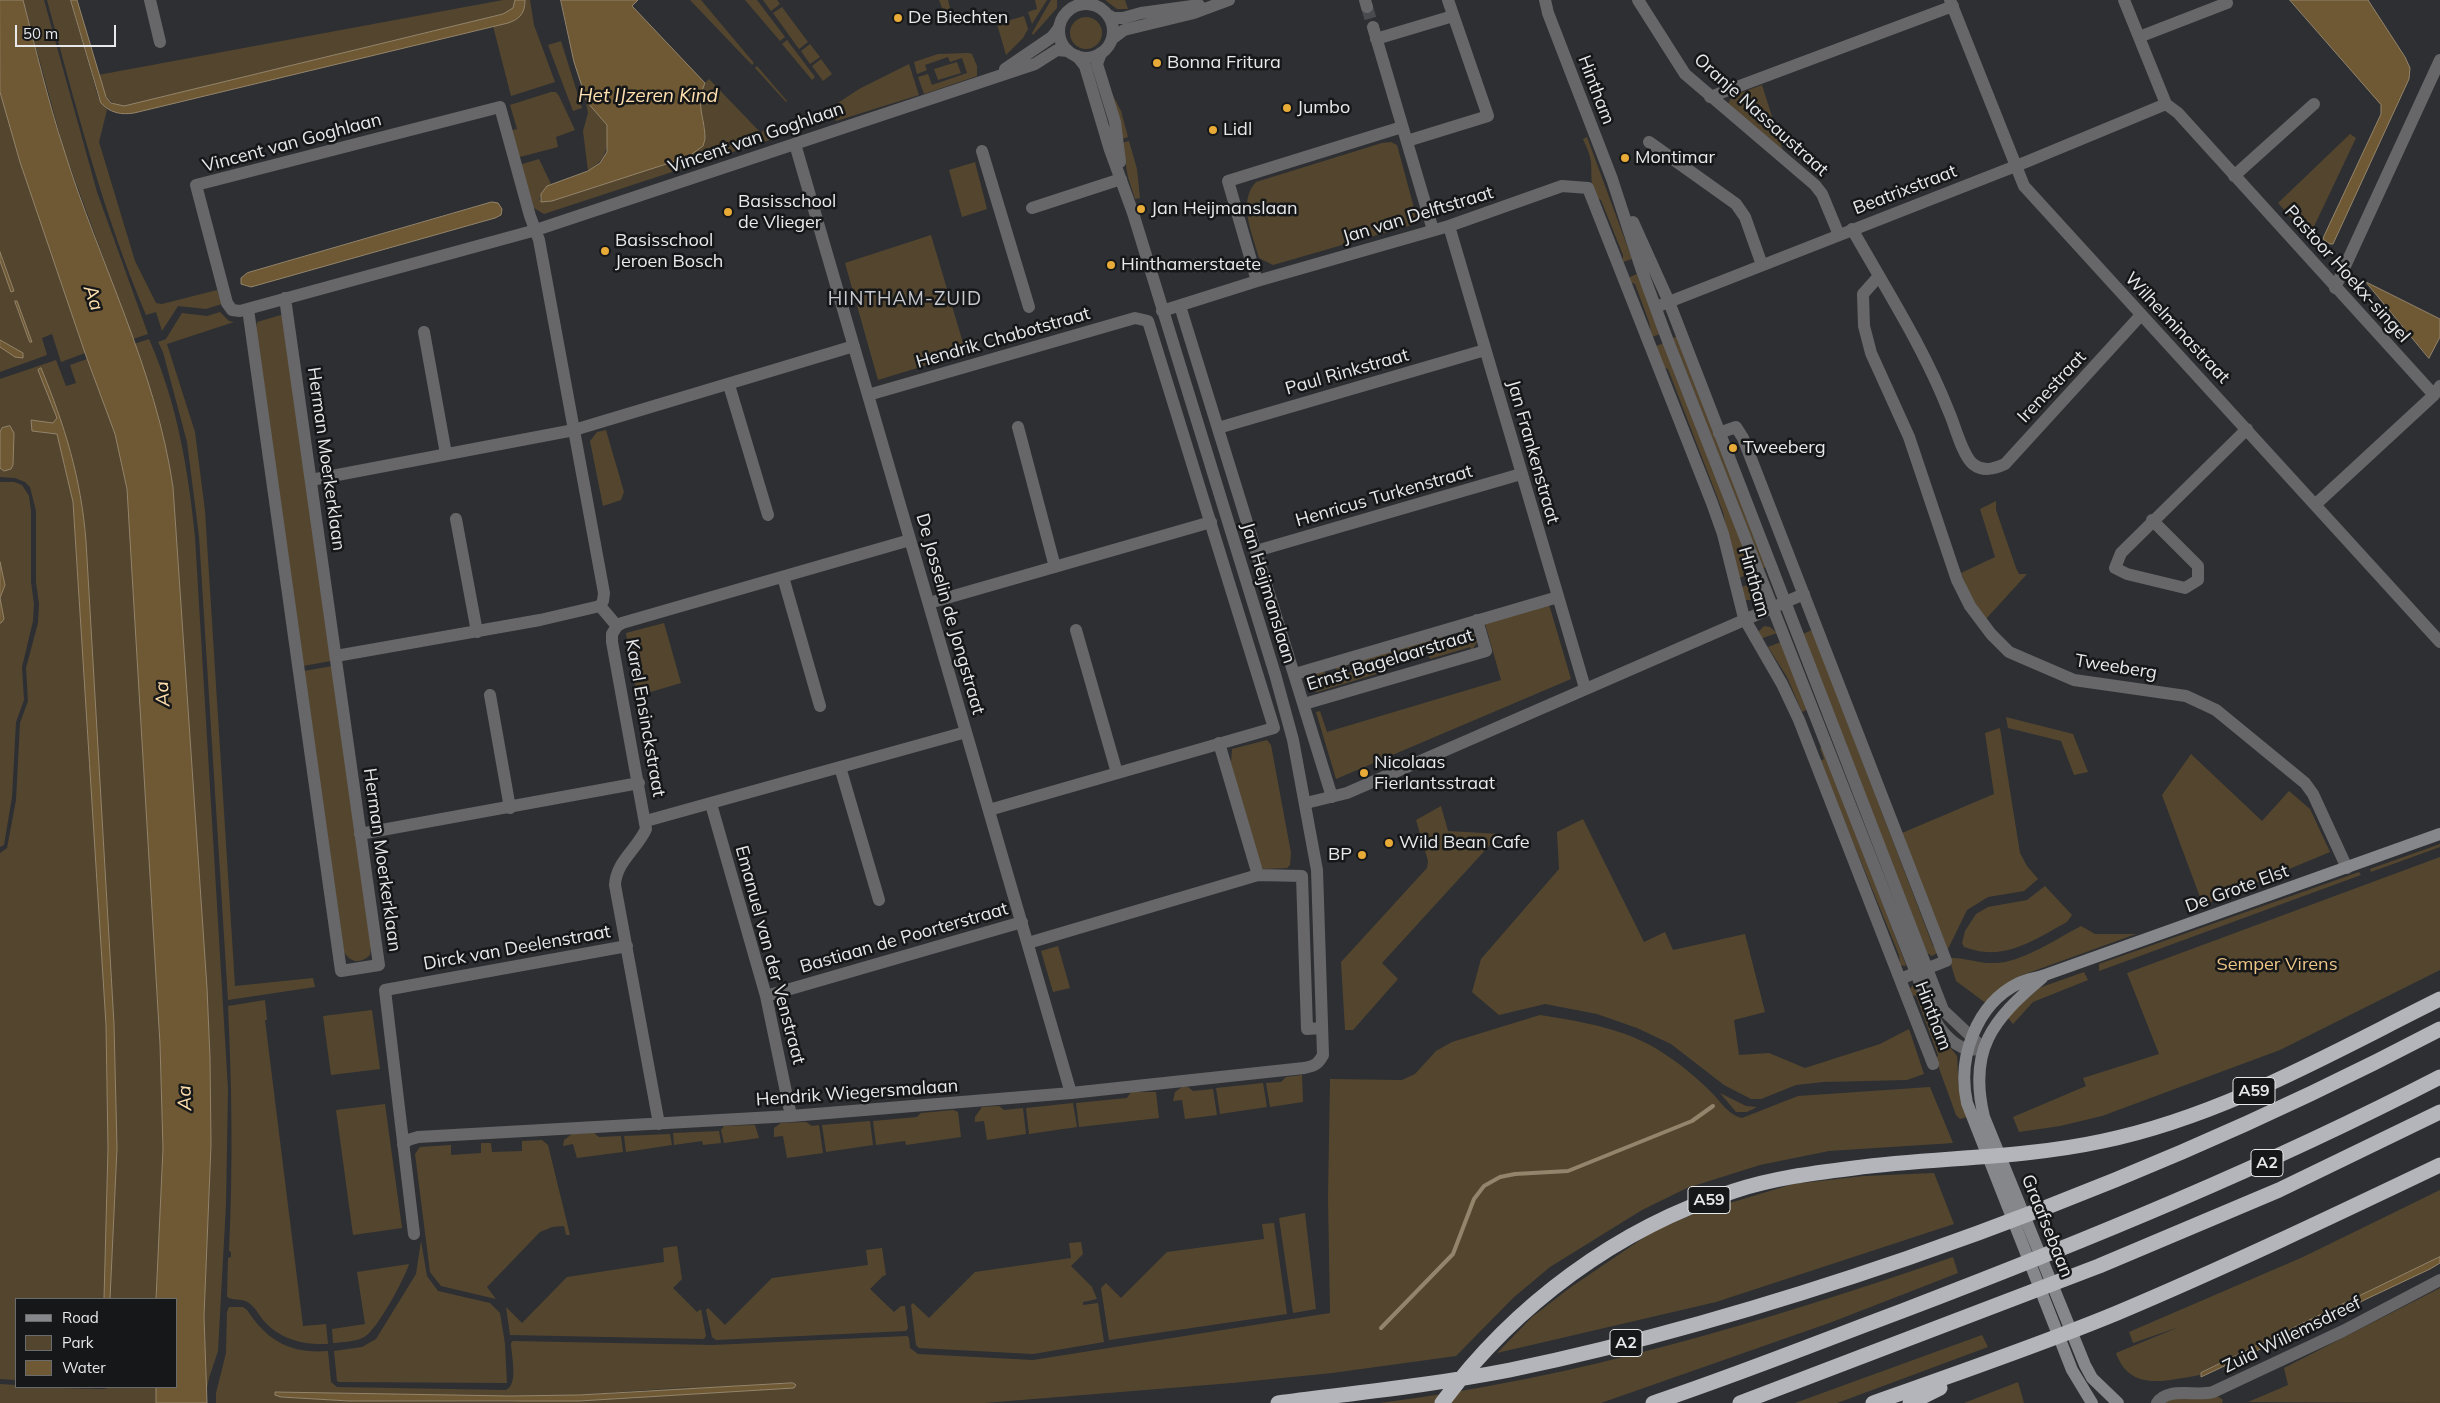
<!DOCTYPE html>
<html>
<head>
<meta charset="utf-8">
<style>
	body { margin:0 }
	#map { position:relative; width:2440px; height:1403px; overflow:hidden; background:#2d2f33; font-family:Mulish,sans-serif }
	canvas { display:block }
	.legend { position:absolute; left:15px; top:1298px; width:162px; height:90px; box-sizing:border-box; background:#161719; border:1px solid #6a6b6d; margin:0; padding:6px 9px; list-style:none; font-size:15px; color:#e7e9eb }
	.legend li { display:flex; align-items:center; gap:10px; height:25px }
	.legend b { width:25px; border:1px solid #6a6b6d }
	.scale { position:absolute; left:15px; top:25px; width:101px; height:22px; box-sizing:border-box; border:2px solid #e7e9eb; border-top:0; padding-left:6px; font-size:15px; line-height:18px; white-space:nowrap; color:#e7e9eb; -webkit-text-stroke:4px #161719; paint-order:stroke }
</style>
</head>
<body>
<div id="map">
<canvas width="2440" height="1403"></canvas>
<ul class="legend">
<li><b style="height:6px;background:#86878a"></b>Road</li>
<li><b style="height:14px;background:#54462e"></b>Park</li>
<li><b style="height:14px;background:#6f5934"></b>Water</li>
</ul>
<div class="scale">50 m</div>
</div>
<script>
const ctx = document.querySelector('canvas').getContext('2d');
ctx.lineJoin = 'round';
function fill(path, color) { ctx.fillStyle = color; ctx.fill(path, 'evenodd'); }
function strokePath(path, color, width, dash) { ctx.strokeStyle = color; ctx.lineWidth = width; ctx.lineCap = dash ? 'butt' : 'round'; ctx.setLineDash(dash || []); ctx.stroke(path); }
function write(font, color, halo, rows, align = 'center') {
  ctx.font = font + ' Mulish,sans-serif'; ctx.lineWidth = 5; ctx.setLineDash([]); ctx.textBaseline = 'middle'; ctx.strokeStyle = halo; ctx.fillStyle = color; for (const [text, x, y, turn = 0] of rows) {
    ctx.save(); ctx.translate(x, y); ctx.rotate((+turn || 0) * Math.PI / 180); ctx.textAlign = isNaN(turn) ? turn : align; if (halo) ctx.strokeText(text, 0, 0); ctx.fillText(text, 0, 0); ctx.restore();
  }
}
fill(new Path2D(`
	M23,0h21l53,192 51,142 -15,5 -69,-189z
	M47,0h24l27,97 9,13 -8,32 36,119 21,42 6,1 55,-14 5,14 -16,5 -28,-3 -16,25 -6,-19 -10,3c-43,-102 -70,-208 -99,-315z
	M503,0h12l-2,8 -9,6 -380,92c-18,-2 -21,-15 -26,-31z
	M525,0h5l4,25 21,57 -44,14 -18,-70c15,-3 32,-7 32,-26z
	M690,0h11l53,63 -2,2z
	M745,0h12l28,37 -5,4z
	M763,0h14l3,4 -9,7z
	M939,0h9l3,12 -2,3 -5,-2z
	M1035,0h12l-15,24 -4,-12 9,-3z
	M1051,0h6v8l-24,27 -1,-2z
	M1105,0h20l3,9h-11z
	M782,7l26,35 -9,7 -26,-36z
	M1024,16l4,13 -5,9 -17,17 -9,-31z
	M1070 33a16 16 0 1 1 32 0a16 16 0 1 1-32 0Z
	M787,40l28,37 -3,3 -30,-36z
	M561,41l21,67 -9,3 -25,-66z
	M810,44l10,13 -10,7 -9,-13z
	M968,53l4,1 5,12v10l-53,18 -6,-17 10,-3 4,11 35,-12 -5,-15 -12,4 -2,-5 -23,8 2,5 -10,4 -3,-12 24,-8z
	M821,59l11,15 -9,7 -11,-15z
	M957,62l4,11 -23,7 -4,-11z
	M909,64l10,31 -83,26 -4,-14 27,-18z
	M757,66l30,35 -1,1 -31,-34z
	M709,79l52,54 9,-9 4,4 11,2 25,-11 2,7 -268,88 -10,-6 -15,-43 20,-6 12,25 -4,2 -8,13 3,3 10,-1 153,-71c-4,-18 -12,-37 4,-51z
	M1762,85l21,66 -56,-45 5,-10z
	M1109,88l12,23 7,26 -6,2z
	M0,92l20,70 65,191 -24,9 -9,-28 -10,4 5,17 -47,17v-111l11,30h3l-14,-39z
	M551,92h5l3,4 16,34 -19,7 2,10 -42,11 -8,-27 9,-2 -7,-24z
	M584,92l3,10 20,23c0,24 2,32 -19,46l-5,-40 5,-18z
	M2350,134l6,4 -47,99 -31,-34z
	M1587,137l45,122 -9,3v-7l-22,-55 -5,-2c-6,-15 -4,-21 -5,-36 -1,-8 -5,-16 -8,-23z
	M1129,141l8,28 3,29 -5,1 -7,-22 -6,-34z
	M1391,142l6,3 20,74 -2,5 -142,41 -14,-7c-6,-23 -22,-56 -3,-76l126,-39z
	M975,162l12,47 -25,8 -13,-47z
	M931,235l35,118 -88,27 -33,-117z
	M1637,274l23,60 -8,3 -3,-15 -14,-38 -5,-2v-5z
	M220,312l9,9 5,1 -67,22 28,88 10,79 30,475 78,-8 2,9 -87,13 -29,-464 -12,-94 -24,-90 -5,-10 8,-3 16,-26 25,3z
	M281,315l2,2 48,344 -28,5 -47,-338 1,-6z
	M1678,336l89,231 -4,1 -90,-230z
	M149,339c28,64 39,129 46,198l33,552 -2,115 -8,147 -9,27 -3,16 -2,-78 7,-171 -1,-87 -3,-70 -34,-501c-8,-50 -23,-96 -39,-143z
	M1664,343l89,229 -16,7 -14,-67 -55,-143 -4,-1 -8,-22z
	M87,359l28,75 12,55 33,555 3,105 -7,150h-46l7,-151 -3,-124 -28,-483c-5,-63 -21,-114 -45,-172l-2,2 18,47 -3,5 -23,-3 1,11 25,3 16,68 33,523 2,123 -4,151h-88v81l-16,-1v-526l7,-5 9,-48 4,-77 8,-22 -2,-33 12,-45 1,-19 -3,-22v-71l-6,-24 -5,-5 -10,-4 -15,-1v-98l56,-19 10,26 10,-3 -6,-18z
	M606,430l18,62 -3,8 -18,6 -13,-65 7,-9z
	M0,482h14l8,3 7,11 2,15v71l3,22 -1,17 -11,46 2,33 -8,22 -4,75 -8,48 -4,2z
	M1996,501v9l20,58 3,6h8l-42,46 -15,-23 -9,-24 34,-16 -15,-48z
	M1757,581l-1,8 -5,11h-7l-5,-12z
	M1548,601l23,78 -235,100 -20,-67 4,-1 7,21 174,-52 -17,-60z
	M664,623l17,60 -44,13 -11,-63z
	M1764,626l6,1 7,6 -17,6 -2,-7z
	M1468,630l6,4 3,8 -5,8 -2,-3 -40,12 -4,-9 -48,13 2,10 -63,19 -7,-2 -2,-5 2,-6 4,-2v-4l10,-3 3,10 11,-3 -2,-10 10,-3 3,9 16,-5 -2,-9 79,-23 3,9 16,-5 -2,-9z
	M1812,630l121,316 3,1 1,6 -5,3 -5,-3 -124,-319z
	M1781,642l27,67 -6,3 -15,-35 -19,-30z
	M332,666l39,281 -1,8c-10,9 -19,8 -26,-3l-40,-281z
	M2006,717l67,17 15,38 -14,3 -13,-34 -53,-13z
	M2000,728l20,125 7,13 11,13 -14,12 -36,6 -21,13 -20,41 -45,-118 92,-39 -9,-61z
	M1267,740l4,5 20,108 -1,12 -3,3 -24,1 -6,-6 -26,-100 1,-14z
	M1823,747l83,218 -1,1 -5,-1 -1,-10 -79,-194 4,-2 -4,-11z
	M2191,754l71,67 27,-30 21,18 20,43 -127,53 -41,-110z
	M1441,806l7,25 52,3 -118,129 16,16 -45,51h-8l-4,-68 86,-94 1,-7 -12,-41z
	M1583,819l61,123 21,-10 8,18 72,-16 20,78 -31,8 5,35 30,-2 36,15 75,-24 29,-15 15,45 -17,6 -84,2 -27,3 -35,14h-10l-27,-14 -53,-41 -34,-16 -40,-14 -52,-10 -46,11 -27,-23 9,-33 78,-90 -2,-37z
	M2440,844v3l-69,25 -1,-3z
	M2440,857v113l-160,80 -178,66 -42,10 -41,6 -6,-15 73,-31 -3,-8 76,-24 -32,-81z
	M2359,872l2,3 -262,96v-7z
	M2045,886l27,29 -5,7c-24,13 -52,32 -80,30 -8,0 -16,-3 -23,-5l-2,-4 3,-12 11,-17 12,-7 39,-7z
	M2081,926l14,8h41l-119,43 -30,27 -31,-23 -7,-23c15,-1 31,6 46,5 26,0 63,-25 86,-37z
	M1058,946l12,42 -17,4 -12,-41z
	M2084,972l4,8 -55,22 -20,22 -6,-7 32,-29z
	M1913,985l5,4 31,57 8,10 2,34 8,27 -7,2 -4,-4 -20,-55 2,-5 -22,-59 -5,-1 -2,-5z
	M265,1000l2,20h-2l38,306 23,-2 2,20c-24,1 -47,-4 -64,-23 -5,-6 -9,-14 -15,-18 -6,-5 -15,-2 -22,-6l1,-39 3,-1v-5l-2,-1c4,-82 3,-163 -1,-245z
	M372,1010l8,59 -49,6 -8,-59z
	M1540,1015c44,7 89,14 126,40 16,10 32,24 45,37 10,10 17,23 31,26l56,-22 132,-9 23,56 -124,8 -69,14 -73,23 -45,22 -92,57 -37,31 -57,58 -124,17 -100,10 -248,20h-768v-10l10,-40 1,-41 2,-5h14l4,3c20,31 44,44 81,41l3,31 6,5 169,3c13,-6 5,-35 5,-47l2,-2 200,4 194,-9 2,2 1,10 8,6 115,6 297,-47 -2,-115 2,-119 72,1 13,-6 21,-23 16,-9zM704,1386l-194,16 -161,-1 -68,-4 -6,-5 235,4 69,-1z
	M1302,1075l1,27 -33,5 -4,-24 15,-1 5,-5z
	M1263,1083l4,24 -47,7 -4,-26z
	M1182,1087h6l5,4 20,-2 4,26 -32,4 -3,-19 -9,1 2,-9z
	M1131,1092h25l3,26 -80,9 -3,-24 51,-5z
	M1720,1093l26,13 11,1 -10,5h-11z
	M1073,1103l4,24 -48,7 -3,-26z
	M385,1104l17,124 -49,7 -17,-125z
	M999,1106l5,4 19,-2 3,26 -39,6 -3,-19 -9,1v-5l7,-10z
	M953,1110l5,2 3,25 -55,8 -1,-4 -29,4 -3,-24 44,-4 4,-4z
	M870,1121l3,24 -47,7 -4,-27z
	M806,1122l6,4 7,-1 4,28 -36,5 -4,-22 -9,1v-9l7,-5z
	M755,1125l4,13 -35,5 -3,-13 3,-4z
	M719,1131l2,12 -18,2 -1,-4 -28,4 -1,-12z
	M594,1133l5,4 22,-1 2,16 -46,6 -4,-14 -10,2 1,-6 8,-6z
	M670,1134l2,11 -46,7 -2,-16z
	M542,1140l6,5 22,90h-4l-2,-9 -12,1 -12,5 -53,55 9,12 -55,-13 -11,-14 -15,-118 5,-7 31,-2v10l30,-2v-10h10l1,9 30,-1v-10z
	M1934,1173l20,51 -238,78 -219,51 35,-36 39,-30 81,-55 41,-18 100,-30 71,-8z
	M2440,1190v67l-12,7 -226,108 -2,3c-33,5 -70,18 -84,-22l63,-26 -46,16 -4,-11 174,-75z
	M1305,1213l11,96 -23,4 -14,-95z
	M1274,1223l13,91 -178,26 -8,-52 5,-5 15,15 46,-46 97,-13 -2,-15z
	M421,1241l6,35 11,15 52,12 10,10 5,31 2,39 -168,-1 -2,-1 -3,-30 28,-4 14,-8 40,-65z
	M1081,1242l2,12 -12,12 21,21 5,12 -14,3v3l15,-2 6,39 -71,12 -114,-6 -3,-3 -5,-40 2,-2 16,15 46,-46 96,-14 -2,-15z
	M677,1246l5,33 -9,9 24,24 4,-3 5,27 -2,3 -194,-4 -4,-28 16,16 45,-46 97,-15 -1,-14z
	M882,1248l4,27 -3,1 -13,13 24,23 7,-6h4l3,22 -2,3 -190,9 -4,-3 -6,-27 2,-2 17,17 47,-47 96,-13 -2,-15z
	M1953,1257l5,16 -126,49 -231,81h-222c197,-24 387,-82 574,-146z
	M409,1264c-4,14 -33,68 -45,73 -9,5 -21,5 -31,6l-1,-14 33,-5 -8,-52z
	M2440,1288v115l-192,-1 40,-17 -4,-17z
	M1982,1335l6,12 -140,52 -11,4h-42z
	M2018,1382l6,21h-60z
	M0,1384l16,1v2l88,2 5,-2h47v16h-156z
	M2216,1395l7,5 -1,3h-60l10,-5z`), '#54462e');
const water = new Path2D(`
	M0,0h23c13,50 25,101 41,150 35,112 92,220 109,337l34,501 3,70 1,87 -7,171 3,87h-51v-16h20v-88h-20l7,-150 -3,-105 -33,-555 -12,-55 -30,-81 -65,-191 -20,-70z
	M71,0h6l29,97 5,6 13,3 379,-92 10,-6 2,-8h10c0,13 -5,19 -17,23l-374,90c-13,2 -24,0 -33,-10z
	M561,0h77l-6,6 73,77c-10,22 0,34 0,56l-2,7 -15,11 -136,44 -11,1v-8l6,-8 41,-15 12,-8 7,-11v-27l-20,-23 -13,-40z
	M2290,0h78l37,57 5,11 -1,11 -76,165h-3l-7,-5 1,-3 57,-122v-9z
	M492,202l6,1 4,6 -1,6 -6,3 -244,69 -10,-3v-6l6,-5z
	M0,252l14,39 -3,1 -11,-31z
	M2366,282l74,37v18l-11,21z
	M15,301h2l15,41h-2z
	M0,340l23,13v5l-8,-1 -15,-10z
	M41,368c24,58 40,110 45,173l28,483 3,124 -7,151h-6l4,-151 -2,-123 -33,-523 -16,-68 -25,-3 -1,-11 22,3 4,-5 -19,-48z
	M10,426l4,7 -1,32 -2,4 -7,2 -4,-3v-36l2,-4z
	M0,562l5,23 -5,13 4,21 -3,4h-1z
	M2440,1257v6l-10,6 -229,108v-4z
	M793,1383l3,2 -2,3 -215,13h-230l-68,-4 -6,-2v-3l235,4 69,-1z`);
fill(water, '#6f5934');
strokePath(water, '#93846b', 1);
strokePath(new Path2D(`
	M1381,1328l72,-74 21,-55 10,-13 16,-9 15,-3 53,-3 124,-50 21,-15`), '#93846b', 4);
strokePath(new Path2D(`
	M1367,7l6,20`), '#494b4f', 12, [12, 6]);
strokePath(new Path2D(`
	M150,0l10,42
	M1365,0l2,7
	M1638,0l47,74 130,111 7,9 17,41
	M1950,0l74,186 416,456
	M2124,0l42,104 12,9 256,282
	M1373,27l60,203
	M2139,37l88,-34
	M1376,39l77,-23
	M1101,53l-4,11 18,58 5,40
	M1005,69l47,-32 7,-9
	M1710,97l243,-91
	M1407,141l81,-25 -40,-116
	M1649,142l87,62 9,13 17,48
	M795,144l276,949
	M982,151l47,156
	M2234,176l80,-72
	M1032,208l89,-29
	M1449,226l136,462
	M1852,229c34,60 72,119 97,183 6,13 13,43 24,52 10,8 21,5 32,0l136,-149
	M1879,276l-16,18 1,32 7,27 38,84 48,143 13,26 21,28 18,18 65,28 112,16 30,14 89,73 8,11 34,74
	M1257,281l-29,-100 174,-54
	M2335,288l105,-228
	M1180,306l152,491
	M1656,307l370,-145 140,-58
	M248,309l93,662 38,-6 -94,-667
	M1162,311l95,-30 192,-55 113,-40 26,2 124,315 11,31 21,84 38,66 17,36 134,344
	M424,332l22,122
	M729,385l39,130
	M868,395l267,-77 13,3 126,407 -285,82
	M1018,427l37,140
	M1218,428l267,-78
	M1719,433l17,-6 7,11 203,523 -46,18
	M311,480l263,-50 280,-84
	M2316,504l118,-109 6,-9
	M456,519l21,113
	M2152,520l46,46v14l-13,8 -58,-14 -12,-6 6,-15 126,-124
	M1256,551l265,-77
	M783,577l37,129
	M929,603l282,-81
	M617,626l5,-3 288,-83
	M1076,630l41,143
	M336,656l204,-36 60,-14
	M1295,674l263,-77
	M490,695l20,113
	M1304,704l182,-53 -9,-31
	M1219,743l39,132
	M840,767l39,133
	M1306,803l41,-10 457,-199
	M711,804l55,192 25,120
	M646,821l320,-89
	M360,834l279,-51
	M1028,943l230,-68 44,1 5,153 15,-1
	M766,996l256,-74
	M659,1124l-44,-239c1,-23 22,-36 31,-56l-34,-187v-8l5,-8 -17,-20 3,-5 1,-8 -65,-353 -9,-24 -30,-109 -304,78 31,118 5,7 8,1 296,-81 18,-6 481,-160 22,-14 11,1
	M403,1145l5,-5 10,-3 373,-21 280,-23 233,-25c11,-2 14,-4 19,-13l-6,-185 -24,-130 -18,-66 -142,-461 -23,-63 -25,-84 -8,-10
	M414,1234l-29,-244 242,-44
	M2157,1403c11,-17 39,-6 56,-11l130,-61 97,-51`), '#676769', 12);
strokePath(new Path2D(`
	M1545,0l3,13 64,166 29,89 25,68 267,680c6,13 19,29 34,33 5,1 11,0 16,0
	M1059 31a27 27 0 1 1 54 0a27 27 0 1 1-54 0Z
	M1108,15l5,3h10l18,-5 58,-8
	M1112,39l12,-9 70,-17 35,-13
	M1633,222l36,80 274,708 36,34`), '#676769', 12);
strokePath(new Path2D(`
	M2042,978c-50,42 -74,72 -58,139l101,248 7,13 26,25
	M2092,1403l-20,-33 -105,-267c-10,-45 9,-99 52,-120 8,-4 18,-5 26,-8l395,-141`), '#86878a', 12);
strokePath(new Path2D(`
	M1278,1403c77,-10 155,-18 232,-33 135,-28 267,-67 398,-112 182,-63 361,-139 532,-229
	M1442,1403c72,-98 176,-175 292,-212 39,-13 80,-18 120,-23 83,-11 166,-9 249,-27 120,-25 228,-88 337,-142
	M1653,1403c84,-28 166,-61 249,-92 183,-70 364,-144 538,-234
	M1740,1403l359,-137 180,-76 161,-78
	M1873,1403c82,-29 164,-57 244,-90 109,-46 216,-97 323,-148
	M1910,1403l30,-15`), '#b3b5ba', 15);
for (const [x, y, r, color] of [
	[898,18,5,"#e8ab37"],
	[1157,63,5,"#e8ab37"],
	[1287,108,5,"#e8ab37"],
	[1213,130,5,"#e8ab37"],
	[1625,158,5,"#e8ab37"],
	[1141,209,5,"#e8ab37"],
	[728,212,5,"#e8ab37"],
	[605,251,5,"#e8ab37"],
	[1111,265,5,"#e8ab37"],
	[1733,448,5,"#e8ab37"],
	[1364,773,5,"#e8ab37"],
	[1389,843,5,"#e8ab37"],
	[1362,855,5,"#e8ab37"]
]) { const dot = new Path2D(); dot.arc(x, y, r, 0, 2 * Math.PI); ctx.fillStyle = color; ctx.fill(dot); strokePath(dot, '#161719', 2); }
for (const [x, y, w] of [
	[2254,1091,42],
	[2267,1163,32],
	[1709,1200,42],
	[1626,1343,32]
]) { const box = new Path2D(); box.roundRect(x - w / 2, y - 13.5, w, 27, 4); ctx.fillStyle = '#161719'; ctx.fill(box); strokePath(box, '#e7e9eb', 1); }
write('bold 16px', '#e7e9eb', null, [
	["A59",2254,1091],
	["A2",2267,1163],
	["A59",1709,1200],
	["A2",1626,1343]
]);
write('18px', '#e7e9eb', '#161719', [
	["De Biechten",908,18],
	["Bonna Fritura",1167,63],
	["Jumbo",1297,108],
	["Lidl",1223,130],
	["Montimar",1635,158],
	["Basisschool",738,202],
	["de Vlieger",738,223],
	["Jan Heijmanslaan",1151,209],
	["Basisschool",615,241],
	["Jeroen Bosch",615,262],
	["Hinthamerstaete",1121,265],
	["Tweeberg",1743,448],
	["Nicolaas",1374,763],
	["Fierlantsstraat",1374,784],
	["Wild Bean Cafe",1399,843],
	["BP",1352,855,"right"]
], 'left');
write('18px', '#e7e9eb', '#161719', [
	["Hintham",1596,90,69],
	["Oranje Nassaustraat",1761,115,42],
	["Vincent van Goghlaan",756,138,-19],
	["Vincent van Goghlaan",292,143,-15],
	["Beatrixstraat",1905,190,-21],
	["Jan van Delftstraat",1418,215,-17],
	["Pastoor Hoekx-singel",2347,274,48],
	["Wilhelminastraat",2177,328,47],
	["Hendrik Chabotstraat",1003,338,-16],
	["Paul Rinkstraat",1347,372,-16],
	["Irenestraat",2052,387,-47],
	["Jan Frankenstraat",1533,452,74],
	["Herman Moerkerklaan",326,459,82],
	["Henricus Turkenstraat",1384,496,-16],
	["Hintham",1754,582,74],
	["Jan Heijmanslaan",1268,593,73],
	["De Josselin de Jongstraat",950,614,74],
	["Ernst Bagelaarstraat",1390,660,-17],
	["Tweeberg",2116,667,9],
	["Karel Ensinckstraat",645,718,80],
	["Herman Moerkerklaan",382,860,82],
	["De Grote Elst",2237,889,-20],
	["Bastiaan de Poorterstraat",904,938,-16],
	["Dirck van Deelenstraat",517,948,-10],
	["Emanuel van der Venstraat",770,955,75],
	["Hintham",1933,1016,69],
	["Hendrik Wiegersmalaan",857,1093,-4],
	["Graafsebaan",2047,1226,68],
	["Zuid Willemsdreef",2292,1335,-26]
]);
write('18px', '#edc688', '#161719', [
	["Semper Virens",2277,965]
]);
write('italic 19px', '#ffe0ae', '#161719', [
	["Het IJzeren Kind",648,96],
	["Aa",93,298,71],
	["Aa",163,694,-94],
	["Aa",185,1098,-92]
]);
ctx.letterSpacing = '1px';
write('19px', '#c7c9ce', '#161719', [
	["HINTHAM-ZUID",905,299]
]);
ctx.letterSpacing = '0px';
</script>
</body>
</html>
